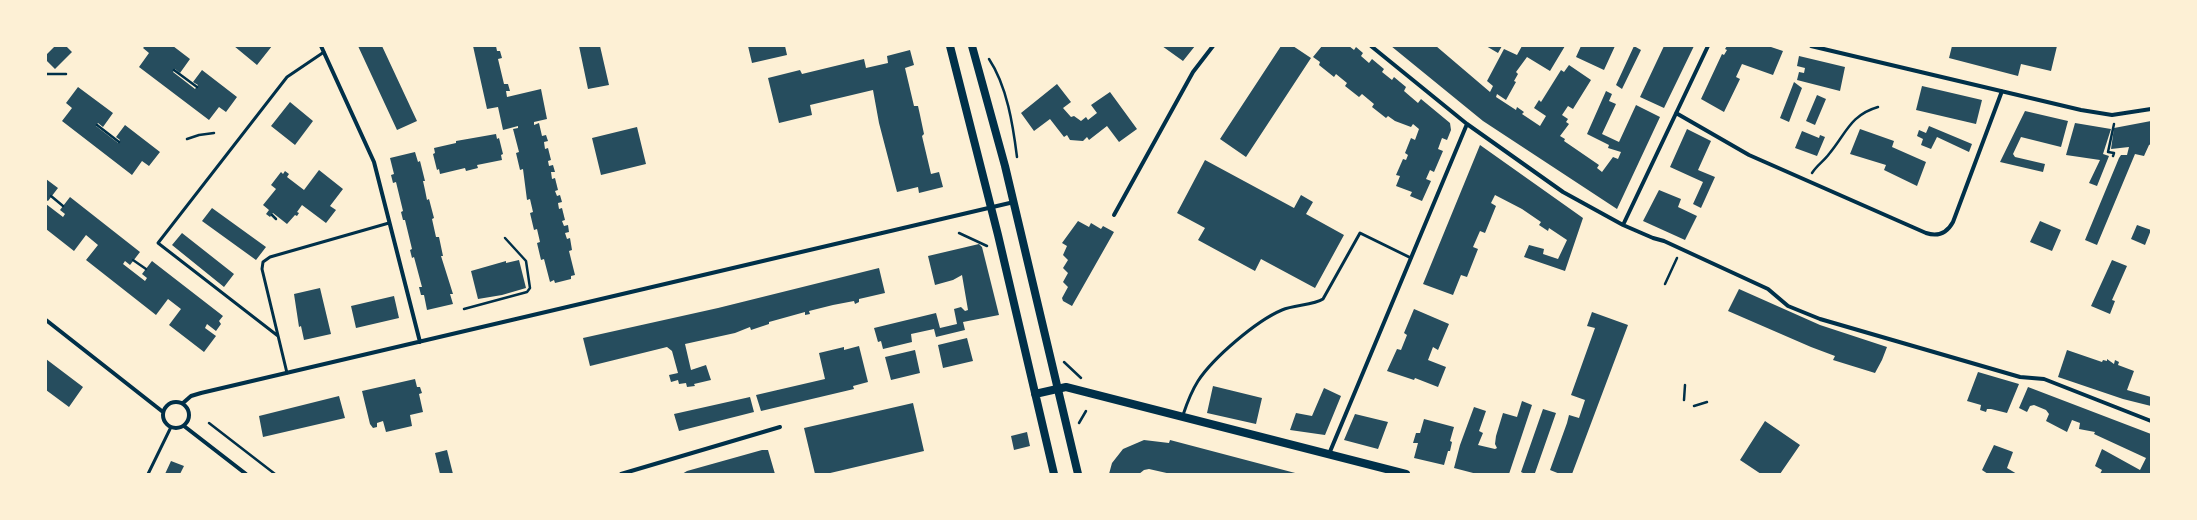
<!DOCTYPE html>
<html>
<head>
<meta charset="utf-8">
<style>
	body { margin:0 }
	#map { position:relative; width:2197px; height:520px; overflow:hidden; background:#fdf0d5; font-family:"Roboto Condensed",sans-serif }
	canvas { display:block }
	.frame { position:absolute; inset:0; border:47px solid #fdf0d5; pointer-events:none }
</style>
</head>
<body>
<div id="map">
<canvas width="2197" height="520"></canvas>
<div class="frame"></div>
</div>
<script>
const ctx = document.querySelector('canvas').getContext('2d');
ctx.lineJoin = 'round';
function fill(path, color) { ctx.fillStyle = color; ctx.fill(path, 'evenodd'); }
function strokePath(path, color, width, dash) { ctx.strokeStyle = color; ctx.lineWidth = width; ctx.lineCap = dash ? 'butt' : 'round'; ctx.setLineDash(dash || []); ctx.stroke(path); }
fill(new Path2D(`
	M55,46h11l6,6 -17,17 -9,-9v-5z
	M145,46h28l17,13 -10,14 -5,-4 -2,3 22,17 3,-4 -5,-3 9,-12 35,27 -11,15 -7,-5 -10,13 -70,-53 10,-14 -6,-5z
	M234,46h38l-15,19z
	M358,46h24l35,75 -20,9z
	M473,46h23l1,5h3l2,7 -4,1 6,25h4l2,7h-4l1,6 34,-8 6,30 -13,3v3l5,-2 3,13 4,-1 2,6 -4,1 1,7 3,-1 3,12 -3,1 1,5 4,-1 2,7h-4l1,7 3,-1 3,12 -3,1 2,5 3,-1 2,7 -4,1 1,6 3,-1 3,12 -3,1 2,5 4,-1 1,7 -4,1 2,6 3,-1 2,12 -3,1 6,24 -4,1v3l-16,4 -1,-3 -4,2 -6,-23 -3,1 -4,-17 3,-1 -3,-13 -3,1 -4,-17 3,-1 -3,-13 -3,1 -4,-31 -3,1 -4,-17 3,-1 -6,-23 5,-1v-2l-15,4 -5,-23 -11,2z
	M579,46h21l9,39 -21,4z
	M748,46h37l2,9 -35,8z
	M1162,46h33l-12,15z
	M1281,46h12l18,12 -65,99 -26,-18z
	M1322,46h27l5,4 2,-3 7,6 -2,3 8,7 3,-4 12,10 -2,3 10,8 2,-3 12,10 -2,4 14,12 3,-4 29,24 1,7 -4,10 -5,-2 -4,11 5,2 -9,21 -4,-2 -4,9 5,2 -9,20 -12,-5 2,-4 -16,-6 4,-10 -4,-1 7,-16 3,1 2,-5 -3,-2 6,-15 4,2 4,-11 -6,-5 -2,3 -16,-6 -7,-5 -2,2 -14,-11 2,-3 -12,-10 -3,3 -14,-11 2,-3 -11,-9 -2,3 -15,-12 1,-3 -7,-5z
	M1391,46h45l54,46 3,-6 -6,-5 17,-32 13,6 5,-9h43l-15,25 -23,-14 -11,15 2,2 -4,7 2,1 -10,18 -9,-6 -1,3 20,13 1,-3 7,5 -2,2 18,12 6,-10 -12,-8 5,-8 2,2 20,-32 3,2 5,-7 22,15 -18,29 -5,-3 -6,9 6,4 -2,3 3,2 -9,12 5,3 -1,2 35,24 -2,3 5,4 11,-15 5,2 3,-7 -13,-4 1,-3 -22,-11 19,-43 6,3 -3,7 7,3 -14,30 17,8 17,-37 24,12 -43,92 -134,-88z
	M1486,46h16l-4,7z
	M1581,46h34l-11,24 -28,-13z
	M1634,46l7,4 -19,39 -6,-4z
	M1664,46h30l-30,62 -24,-11z
	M1727,46h41l15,5 -10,24 -31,-11 -6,13 4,2 -16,33 -23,-13 21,-45 2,1 3,-5 -2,-1z
	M1952,46h105l-6,25 -30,-7 -3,12 -69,-18z
	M910,50l4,15 -9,3 9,38h4l2,9 4,19 -2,2 9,38 8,-2 4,15 -24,6 -1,-6 -21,5 -18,-69 -6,-33 -63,15 2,10 -33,8 -11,-45 32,-8 2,4 62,-15 2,9 22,-5 -1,-7z
	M1799,56l46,11 -5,24 -43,-11 2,-8 5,1 1,-5 -8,-2z
	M1794,82l8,6 -13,34 -9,-4z
	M1057,84l14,18 -8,6 8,9 3,-1 7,5 5,-4 2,3 9,-7 -6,-8 19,-13 27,37 -18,13 -12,-16 -18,14 -2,-3 -4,4 -13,-1 -3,-5 -3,2 -14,-18 -16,12 -13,-18z
	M1922,86l60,14 -6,24 -60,-14z
	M78,87l35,26 -10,14 -5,-4 -2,3 22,17 2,-3 -4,-3 9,-12 35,27 -11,14 -7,-5 -10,14 -70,-54 10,-13 -6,-5z
	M1817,95l9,4 -11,26 -9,-4z
	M290,102l23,19 -18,24 -24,-19z
	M2025,111l43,10 -7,26 -40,-10 -8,17 2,3 30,7 -2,8 -43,-10z
	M2151,121v23l-2,1 -5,11 -9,-2 -38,91 -12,-5 34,-82 2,-3h6l2,-8 -18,2 3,-21z
	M2075,123l36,6 -8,25 6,2 -12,30 -8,-3 11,-23 -34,-5z
	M1929,126l43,18 -3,8 -32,-15 -6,12 -10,-4 2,-6 -6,-3 2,-6 7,3z
	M637,127l9,37 -45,11 -9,-37z
	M1687,129l24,12 -13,29 17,7 -14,31 -8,-4 10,-22 -33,-15z
	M1860,129l34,12 -2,6 34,15 -9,24 -33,-16 2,-5 -36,-11z
	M1802,131l17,7 1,-3 5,2 -8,19 -22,-8z
	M496,134l1,5 2,-1 4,16 -2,1 1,5 -25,5 1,3 -12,3 -1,-3 -25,6 -1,-5 -2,1 -4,-16 2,-1 -1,-5 22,-5v-2z
	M1480,145l103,73 -18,53 -41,-14 5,-12 15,4 -1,5 15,5 9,-19 -18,-12 -1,3 -9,-6 2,-3 -19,-13 -27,-14 -4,8 5,3 -11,27 -5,-2 -7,16 5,2 -11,28 -6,-2 -8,20 -30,-11z
	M415,152l3,10 2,-1 5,20h-2l2,9 2,10 2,-1 5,19 -2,1 4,18h3l4,19h-2l12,38h-3l3,10 -26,6 -3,-15h-3l-2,-8h3l-8,-30 -2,1 -2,-8 2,-1 -7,-29h-2l-2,-8 2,-1 -7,-29 -3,1 -2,-8 3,-1 -4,-16z
	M1205,160l89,48 7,-13 12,7 -7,12 38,21 -29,53 -54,-29 -6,12 -57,-31 7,-12 -28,-15z
	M319,170l24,19 -13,17 6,4 -10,13 -24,-18 -5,7 2,1 -2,3 -2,-1 -8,9 -14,-11 -3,4 -4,-3 3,-4 -6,-5 13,-16 -5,-4 10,-13 2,2 2,-3 4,3 -2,3 17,13z
	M46,179l12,9 -10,13 -2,-1z
	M1659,190l22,9 -3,8 19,9 -12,24 -42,-19z
	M70,197l70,55 -10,13 -5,-4 -2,3 22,17 2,-3 -5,-4 10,-13 71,55 -4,5 2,3 -5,7 -9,-7 -2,4 11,8 -12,16 -35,-27 12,-16 -13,-10 -12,16 -70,-55 12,-15 -12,-10 -12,16 -28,-22v-25l17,13 2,-3 -5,-4z
	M212,208l54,39 -10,13 -54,-39z
	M1078,221l11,6 2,-4 10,6 2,-3 11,6 -42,74 -9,-5 -1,-3 6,-11 -5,-5 5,-9 -5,-5 5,-8 -5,-5 4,-9 -5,-3z
	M2040,221l21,9 -9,21 -22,-9z
	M2137,225l14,5 -6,15 -14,-6z
	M182,233l52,41 -10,13 -52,-42z
	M979,244l3,3 17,68 -36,7 2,8 -29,7 -2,-8 -23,5 1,8 -29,7 -2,-8 -3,1 -4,-14 62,-15 4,15 17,-4 -3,-15 7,-2 4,4 3,-1 -6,-35 -9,5 -18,5 -7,-29z
	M519,260l7,28 -24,7 -24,4 -7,-28 35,-10v2z
	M2112,260l15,6 -15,34 3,1 -5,13 -19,-8z
	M879,268l6,25 -26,6v3l-4,2 -1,-3 -21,4 -24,6 1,3 -5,1v-3l-36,10v2l-18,6 -1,-3 -15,6 -50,11 6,26 15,-5 5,15 -17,4 1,2 -8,1 -1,-4 -7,1 -1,-4 -7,2 -2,-7 9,-2 -6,-22 -5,-4 -77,19 -7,-28 135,-30z
	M320,288l11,46 -27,6 -3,-14 -2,1 -5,-33z
	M1739,289l81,36 67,22 -5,13 -7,13 -42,-13 2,-4 -24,-9 -83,-36z
	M394,296l5,22 -43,10 -5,-22z
	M1414,309l35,15 -11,26 -5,-3 -5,13 18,7 -8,20 -23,-9 -1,2 -27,-9 10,-22 4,1 6,-15 -3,-2z
	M1592,312l36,13 -56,149h-12l-10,-4 17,-47 2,-8 10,3 6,-18 -14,-5 24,-67 -8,-2z
	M967,338l6,23 -30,7 -5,-23z
	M859,346l9,36 -15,4 1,3 -93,22 -5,-16 69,-16 -6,-26 25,-6v3z
	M915,350l5,23 -29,7 -6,-23z
	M2067,350l35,12 1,-2 4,1v-2l7,5 1,-4 4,2 -1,3 16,6 -7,19 24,7v9l-28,-7 -65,-22z
	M46,359l37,28 -14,20 -23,-17z
	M1978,372l41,12 -12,29 -16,-4h-4l-1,3 -6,-2 1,-5 -14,-4z
	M415,379l2,8h3l2,6 -3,1 4,18 -13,3 2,11 -26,6 -3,-11 -6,2v4l-4,1 -3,-4 -8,-33z
	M1213,386l49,12 -6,26 -49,-11z
	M2028,387l123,47v40h-51l2,-4 -7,-4 7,-17 38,21 6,-12 -52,-24 1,-2 -16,-3 1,-6 -8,-3 -5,12 -21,-11 3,-7 -3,-4 -12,-5 -4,1 -3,6 -8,-4z
	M1324,388l17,8 -16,39 -35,-5 6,-17 16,3z
	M339,396l6,22 -82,19 -4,-21z
	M750,397l4,15 -75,19 -5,-17z
	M1522,401l10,4 -23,69h-32l-23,-6 6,-23 14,-38 12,4 -7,20 4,2 -5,12 17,4 2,-1 -2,-4 1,-8 7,-23 14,4z
	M913,403l11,48 -98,23h-11l-11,-46z
	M1543,409l13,4 -21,60 -10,1 -4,-2z
	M1355,414l33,8 -10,27 -34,-9z
	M1424,419l30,8 -4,14 2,1 -2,9h-2l-4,14 -30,-7 4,-15h-5l3,-10h4z
	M1765,421l35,24 -20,29h-19l-21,-14z
	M1027,432l3,14 -16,4 -3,-14z
	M1144,440l25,3 1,-3 129,34h-128l-22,-5 -5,1 -5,4h-30l3,-11 11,-14z
	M1994,445l19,7 -6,16 10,6h-29l-6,-4z
	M447,450l6,24h-13l-5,-21z
	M762,450h6l7,24h-93l5,-3z
	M171,461l13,5 -4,8h-15z`), '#264d5e');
strokePath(new Path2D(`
	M989,59c18,27 24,66 28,98
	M174,70l23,17
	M46,74h20
	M97,125l22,17
	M187,139l12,-4 15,-2
	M2113,156l1,-3 -6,-1 6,-28
	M1812,173c5,-8 12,-12 17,-19 17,-20 21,-39 49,-47
	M51,196l12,10
	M272,215l4,4
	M959,233l28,13
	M133,260l13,9
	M1665,284l12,-26
	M464,309l63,-17 3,-4 -4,-27 -21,-23
	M1064,362l17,16
	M1684,400l1,-15
	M1694,406l13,-4
	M209,423l66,51
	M1079,423l7,-12`), '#003049', 2.5);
strokePath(new Path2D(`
	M278,336l-120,-93 129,-166 37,-25
	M287,373l-25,-104 1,-7 7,-5 119,-34
	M1183,415c4,-12 8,-23 15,-34 15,-23 58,-60 84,-71 12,-5 32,-5 41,-11l37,-66 51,25
	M148,474l23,-47`), '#003049', 3);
strokePath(new Path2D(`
	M321,46l53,116 46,180
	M1371,46l96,78 96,68 60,33 30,13 11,3 104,48 20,17 32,13 200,58 24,2 107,42
	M1811,46l270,64 31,5 39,-6
	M1676,113l73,42 177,78c12,4 21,0 27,-11l49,-131
	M1114,215l79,-143 20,-26
	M1623,225l85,-179
	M46,320l117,92
	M163 415a13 13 0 1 1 26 0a13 13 0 1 1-26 0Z
	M183,403l8,-7 10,-3 813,-191
	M184,426l62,48
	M1329,454l138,-330
	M621,474l159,-47`), '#003049', 4);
strokePath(new Path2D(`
	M950,46l48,189 56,239
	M972,46l33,120 73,308
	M1035,394l31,-7 340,87`), '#003049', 8);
</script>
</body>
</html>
